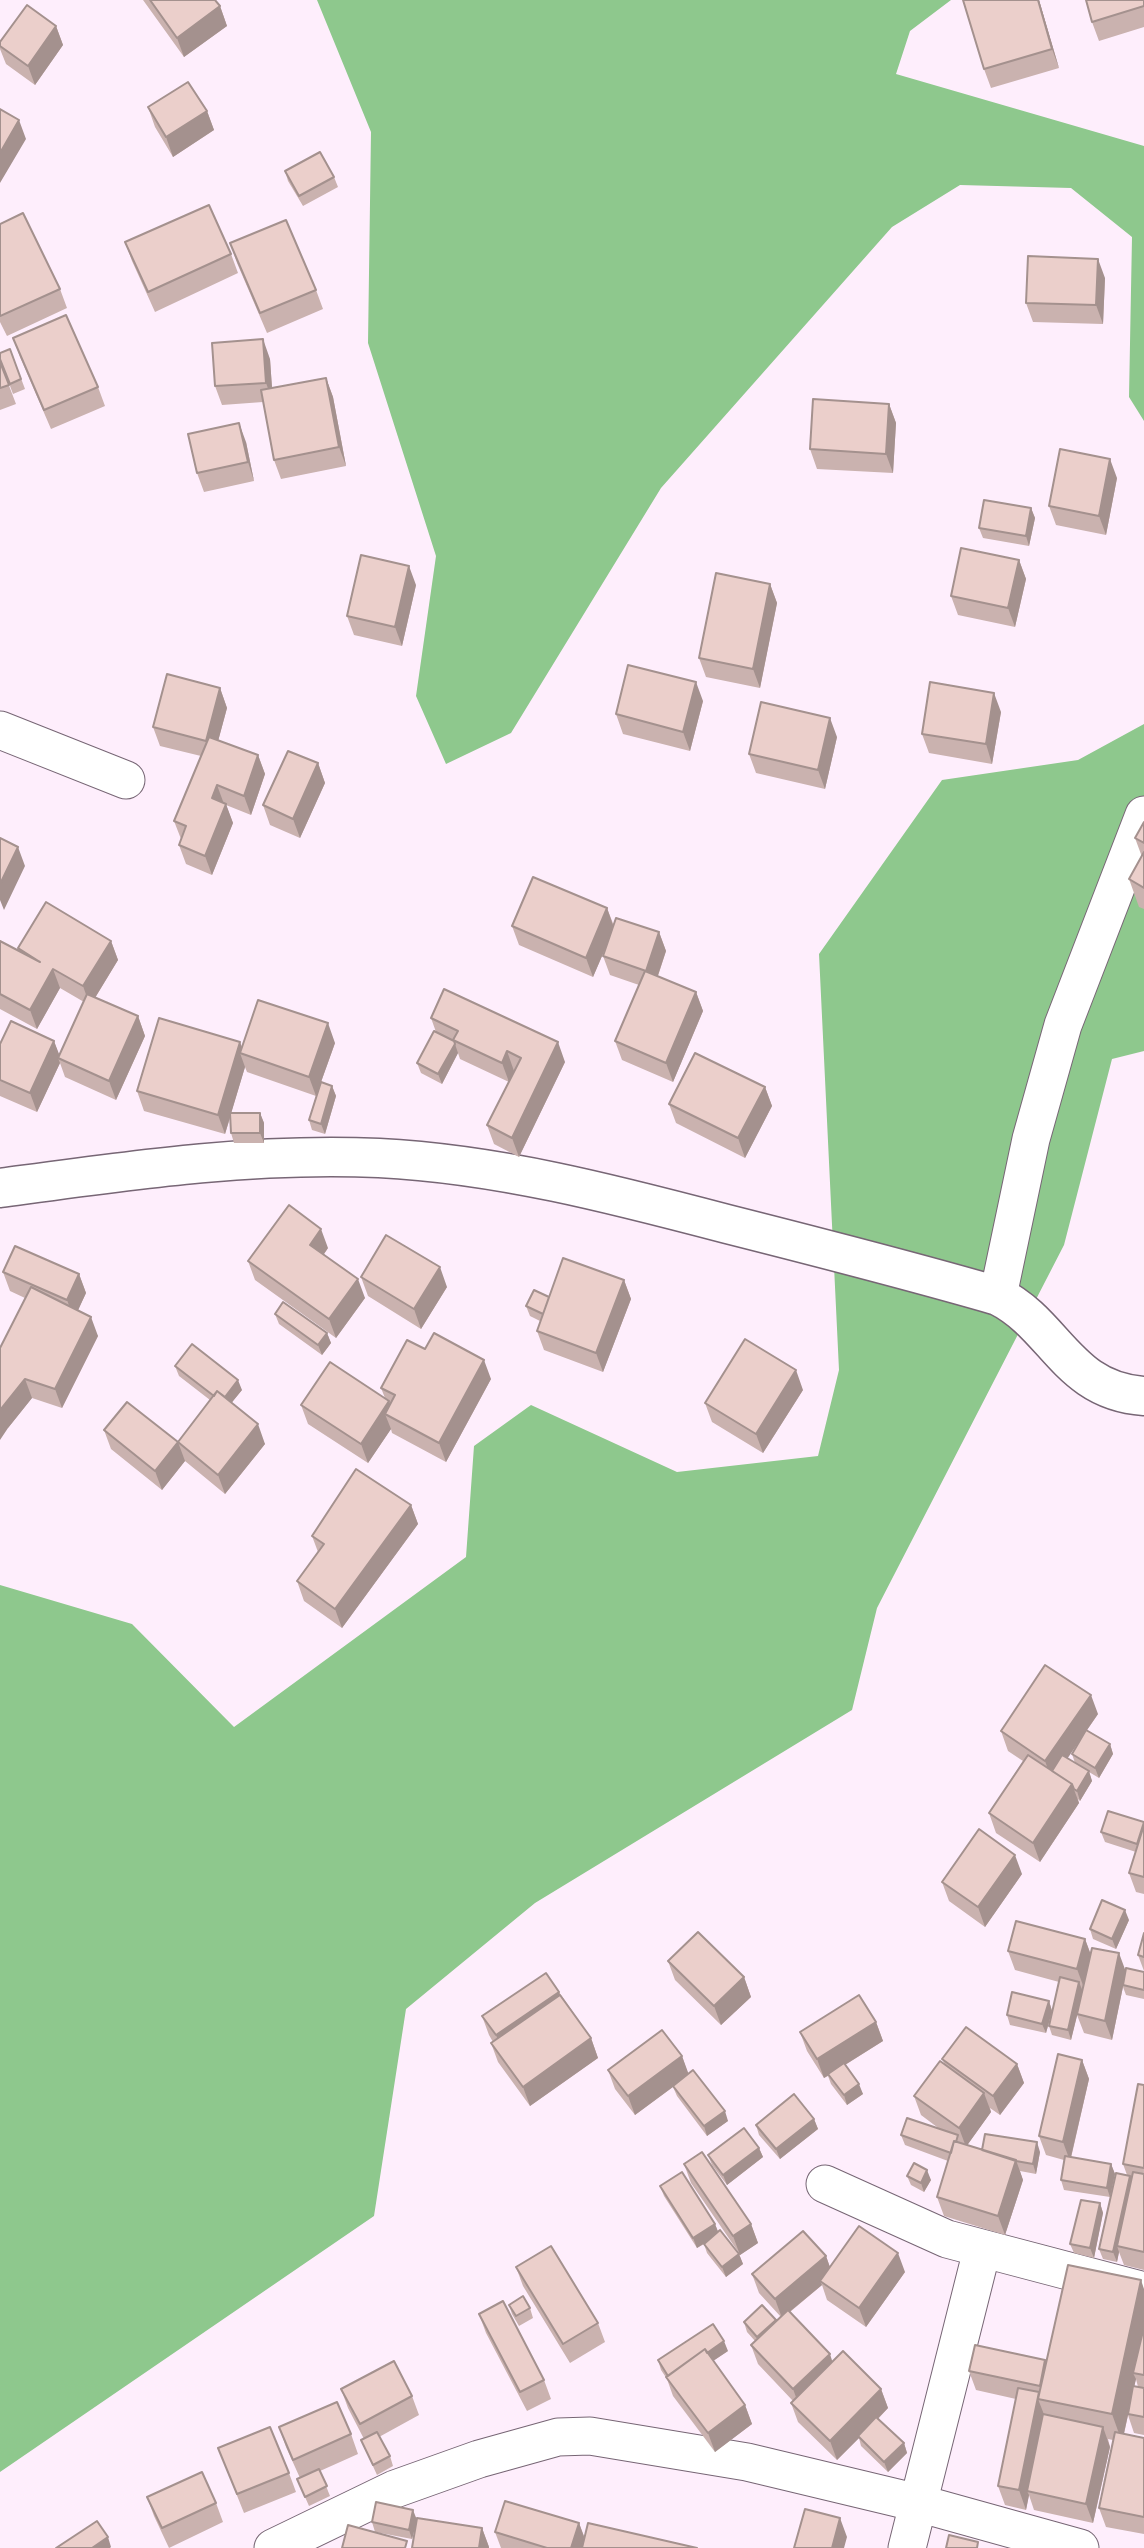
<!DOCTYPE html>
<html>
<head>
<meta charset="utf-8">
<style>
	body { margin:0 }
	canvas { display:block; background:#feeefc }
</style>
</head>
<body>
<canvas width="1144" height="2548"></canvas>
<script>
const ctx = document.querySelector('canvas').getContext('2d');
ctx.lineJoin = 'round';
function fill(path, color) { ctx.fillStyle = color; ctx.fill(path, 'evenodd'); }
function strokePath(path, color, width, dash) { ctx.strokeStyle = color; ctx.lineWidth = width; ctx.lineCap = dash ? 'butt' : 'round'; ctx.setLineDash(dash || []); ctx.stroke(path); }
fill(new Path2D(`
	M317,0h634l-41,31 -14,43 248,72v275l-15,-24 3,-160 -61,-49 -111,-3 -68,42 -231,261 -150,245 -65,31 -30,-68 20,-140 -68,-213 3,-211z
	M1144,724v327l-32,8 -48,186 -187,363 -25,102 -317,193 -129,106 -32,207 -374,256v-887l132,39 102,103 232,-170 8,-111 57,-41 146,67 141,-16 21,-86 -20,-416 123,-174 136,-20z`), '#8ec88d');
const minor = new Path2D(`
	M0,730l126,50
	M998,1296l33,-157 32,-114 81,-210
	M825,2184l122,55 197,52
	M273,2548l122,-59 84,-30 79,-22 32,-1 157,26 171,41 162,45
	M907,2548l75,-298`);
const tertiary = new Path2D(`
	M0,1188c125,-17 253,-36 379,-30 119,6 234,36 348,66 91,23 181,46 271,72 58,29 69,95 146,100`);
strokePath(minor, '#776675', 39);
strokePath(tertiary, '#776675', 41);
strokePath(minor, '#fff', 37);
strokePath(tertiary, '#fff', 38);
fill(new Path2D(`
	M143,0h72l5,6 7,20 -43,31z
	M963,0h76l20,68 -68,20 -7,-19z
	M1144,0v27l-45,14 -7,-19z
	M56,26l7,19 -28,40 -29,-21 -6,-15v-7z
	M148,107l59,4 7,19 -41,27 -18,-30z
	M285,171l49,6 4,10 -35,19 -15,-25z
	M0,224l60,65 7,19 -60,28 -7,-14z
	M125,242l106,12 7,19 -83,39 -23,-51z
	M230,243l86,47 7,19 -56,24 -30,-70z
	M1105,278l-2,46 -70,-2 -7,-19z
	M13,338l85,49 7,19 -54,23 -31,-72z
	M10,349l15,40 -12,5 -13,-35z
	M270,359l2,29 54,-10 7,19 13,69 -65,13 -7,-19 -11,-58 -41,3 -7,-19z
	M0,362l16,42 -16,6z
	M889,404l7,19 -3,50 -76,-4 -7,-20z
	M246,442l8,39 -50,11 -7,-19z
	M1117,478l-11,57 -50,-10 -7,-19z
	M1031,508l4,10 -6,28 -46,-8 -4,-10z
	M1019,560l7,19 -11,48 -57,-12 -7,-19z
	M770,584l7,19 -17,85 -54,-11 -7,-19z
	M416,585l-14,61 -48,-11 -7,-19z
	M220,688l7,20 -9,33 40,14 7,19 -14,41 -25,-10 7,18 -21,52 -26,-11 -7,-19 2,-6 -7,-18 27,-65 -41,-10 -7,-19z
	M703,701l-13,50 -67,-17 -7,-20z
	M1001,712l-9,52 -63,-11 -7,-19z
	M837,737l-12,52 -69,-16 -7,-19z
	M318,763l7,20 -25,55 -30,-13 -7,-20z
	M1144,822v87l-5,-2 -10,-28 13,-22 -7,-19z
	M607,908l7,18 45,6 7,19 -8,25 38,16 7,19 -30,71 -51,-22 -7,-19 24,-56 -29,-10 -7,-19 6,-16 -16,37 -74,-32 -7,-19z
	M0,941l19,10 -1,-3 93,-7 7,19 -23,38 43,18 7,20 -29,64 -51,-23 -5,-14 -23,49 -37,-16v-52l54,-3 5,15 25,-54 -24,-14 -23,41 -37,-20z
	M431,1018l134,44 -46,95 -25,-13 -7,-19 27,-54 -5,11 -49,-23 -2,-6 -16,31 -21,-11 -4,-10 19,-31z
	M335,1043l-14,39 11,4 4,10 -11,38 -13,-4 -3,-10 7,-24 -69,-24 -2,-5 -14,46h29l4,10v20h-30l-3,-10 -1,-15 -5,16 -81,-23 -7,-20 105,-44z
	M765,1087l7,19 -27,52 -69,-35 -7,-19z
	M328,1248l-4,6 41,44 -29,40 -81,-58 -7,-19z
	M3,1272l76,2 7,19 -8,17 20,26 -36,72 -30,-10 -24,30 17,-130 -15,-7z
	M361,1277l86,10 -26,42 -53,-33z
	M624,1280l7,19 -28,73 -59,-22 -7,-19 3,-10 -10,-5 -4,-10 23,-9z
	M275,1314l52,19 4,10 -9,12 -43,-31z
	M425,1349l66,30 -45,83 -54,-29 -1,-4 -23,34 -60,-39 -7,-19 84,-7 -4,-10z
	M175,1366l67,24 -11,13 34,41 -40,50 -40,-33 -7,-19 32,-42 -31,-24z
	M803,1390l-40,63 -51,-31 -7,-19z
	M104,1430l74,12 7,19 -23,29 -51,-41z
	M411,1505l7,19 -76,104 -38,-27 -7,-20 21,-29 -6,-16z
	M1098,1714l-11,16 23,14 3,10 -14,24 -10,-6 3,9 -12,20 -2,-2 1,4 -39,59 -44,-29 -7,-20 34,-52 -15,-10 -7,-20zM1084,1733l-12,21 3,9 -8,-5z
	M1144,1822v72l-8,-2 -7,-19 7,-21 -31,-10 -4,-10z
	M1022,1874l-37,53 -36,-26 -7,-19z
	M1129,1920l-13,29 -23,-10 -3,-10z
	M1144,1933v38l-6,-16z
	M1085,1939l6,16 35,16 18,1v27l-18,-4 -3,-8 -11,53 -28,-7 -7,-18 -6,25 -19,-5 -3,-9 3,-14 -6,21 -36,-8 -3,-10 42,-14 3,10 7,-29 -44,-12 -7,-19z
	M668,1961l76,16 7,20 -30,28 -46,-45z
	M559,1992l32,46 7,20 -68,48 -32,-44 -7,-19 2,-1 -4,-7 -7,-19z
	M876,2022l7,19 -38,24 18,29 -16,11 -16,-21 -3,-8 -4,2 -17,-27 -7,-19z
	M682,2056l6,18 40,47 -21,15 -30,-40 -4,-9 -38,28 -20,-26 -7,-19z
	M942,2059l75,5 7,19 -24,32 -10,-7 1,4 -24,33 15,5 58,2 -4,22 -16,-3 3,9 -18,55 -61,-19 -7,-19 11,-36 -43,-16 -4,-10 40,-5 -20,-15 -7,-19 30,-33z
	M1082,2060l7,19 -18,79 40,6 4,10 -5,23 -46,-7 -3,-10 3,-20 -18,-5 -7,-19z
	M1144,2085v185l-20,-5 -5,-13 -2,10 -14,-3 -4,-10 28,-74 -4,-11z
	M814,2119l4,10 -38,30 -21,-24 -3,-10z
	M759,2148l4,9 -36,28 -15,-20 -4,-10z
	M684,2164l67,60 7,19 -18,12 -1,-1 4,10 -17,13 -19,-24 -3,-9 -7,4 -33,-52 -4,-10 55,38 3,8 21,21 -48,-70z
	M907,2176l24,4 -7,12 -13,-7z
	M1100,2203l3,10 -9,45 -20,-5 -4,-9z
	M826,2256l4,11 75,5 -39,55 -39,-27 -5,-15 -32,27 42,50 49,27 7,19 -10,11 26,24 3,10 -19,19 -27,-26 -2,-8 -22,22 -39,-38 -7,-19 2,-2 -35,-37 -7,-19 4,-4 -8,-9 -3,-10 32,-1 5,-4 -22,-24 -7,-19z
	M516,2267l82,56 7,19 -35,21 -47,-77z
	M1144,2289v146l-10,-2 -6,-18 -4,19 20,4v96l-38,-7 -7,-19 14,-68 -5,-1 2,8 -17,76 -59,-13 -5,-15 -3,15 -21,-5 -7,-19 18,-87 -40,-9 -7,-19 76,-11 1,3zM1136,2379l2,8 -4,-1z
	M509,2305l21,3 3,10 -14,8 -7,-12z
	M479,2314l65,66 7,19 -24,12 -41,-78z
	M728,2351l-15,10 32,44 7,19 -37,28 -42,-56 -6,-17 -6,-9 -3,-10z
	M341,2389l71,7 7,19 -40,22 11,19 3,10 -16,9 -16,-35 3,-1 -16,-31z
	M279,2427l72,7 7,20 -38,17 10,25 -21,10 -12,-27 3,-1 -14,-31z
	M218,2448l71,25 7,19 -52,21z
	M147,2497l69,6 7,19 -54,26 -15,-32z
	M417,2519l65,9 7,19 -73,-22 -4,14 -37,-7 -3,-10z
	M579,2523l6,16 112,9h-196l-6,-16z`), '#cab2af');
fill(new Path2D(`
	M1038,0h1l20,68 -7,-19z
	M220,6l7,20 -43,31 -7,-19z
	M56,26l7,19 -28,40 -7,-19z
	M207,111l7,19 -41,27 -7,-20z
	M19,120l7,19 -26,44v-30z
	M1098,259l7,19 -2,46 -7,-19z
	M263,339l7,20 3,43 -7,-19z
	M326,378l7,19 13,69 -7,-19z
	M889,404l7,19 -3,50 -7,-19z
	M239,423l7,19 8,39 -6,-19z
	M1110,459l7,19 -11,57 -7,-19z
	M1031,508l4,10 -6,28 -3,-10z
	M1019,560l7,19 -11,48 -7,-19z
	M409,566l7,19 -14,61 -7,-19z
	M770,584l7,19 -17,85 -7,-19z
	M696,682l7,19 -13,50 -7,-19z
	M220,688l7,20 -14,52 -7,-19z
	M994,693l7,19 -9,52 -6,-20z
	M830,718l7,19 -12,52 -7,-19z
	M258,755l7,19 -14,41 -7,-19z
	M318,763l7,20 -25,55 -7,-19z
	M217,785l7,19 -12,-6z
	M226,804l7,19 -21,52 -7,-19z
	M18,847l7,19 -21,44 -4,-10v-16z
	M607,908l7,20 -21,49 -7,-19z
	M659,932l7,19 -13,39 -7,-19z
	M111,941l7,19 -28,46 -7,-20z
	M53,969l7,19 -23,41 -7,-19z
	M696,992l7,19 -30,71 -7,-19z
	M138,1016l7,20 -29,64 -7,-19z
	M328,1023l7,20 -19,53 -7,-19z
	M54,1041l7,18 -3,-1 2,5 -23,49 -7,-19z
	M240,1042l5,13 -5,-2 5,14 -20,67 -7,-19z
	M558,1042l7,20 -46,95 -7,-19z
	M455,1044l3,9 -16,31 -4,-10z
	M507,1051l7,20 -5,11 -7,-19z
	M332,1086l4,10 -11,38 -4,-10z
	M765,1087l7,19 -27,52 -7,-20z
	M260,1113l4,10v20l-4,-10z
	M321,1229l7,19 -11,16 -7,-19z
	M440,1267l7,20 -26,42 -7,-20z
	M79,1274l7,19 -12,26 -7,-19z
	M358,1279l7,19 -29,40 -7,-19z
	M624,1280l7,19 -28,73 -7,-19z
	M91,1317l7,19 -36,72 -7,-19z
	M327,1333l4,10 -9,12 -4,-10z
	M484,1360l7,19 -45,83 -7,-19z
	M796,1370l7,20 -40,63 -7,-19z
	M25,1379l7,19 -24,30 -8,12v-30z
	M238,1380l4,10 -17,21 -3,-10z
	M389,1401l7,19 -11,-6 6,15 -23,34 -7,-19z
	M258,1424l7,20 -40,50 -7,-19z
	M178,1442l7,19 -23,29 -7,-19z
	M411,1505l7,19 -76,104 -7,-19z
	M1091,1695l7,19 -44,64 -4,-3 -5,-14z
	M1110,1744l3,10 -14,24 -4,-10z
	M1089,1771l3,10 -12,20 -3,-10z
	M1072,1784l7,19 -39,59 -7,-19z
	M1015,1855l7,19 -37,53 -7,-20z
	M1125,1910l4,10 -13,29 -4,-10z
	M1085,1939l7,19 -8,30 -7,-19z
	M1119,1953l7,19 -14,68 -7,-19z
	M744,1977l7,20 -30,28 -7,-19z
	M1079,1982l4,10 -12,48 -3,-10z
	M559,1992l7,19 -63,43 -7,-19z
	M1049,2001l3,10 -6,22 -4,-9z
	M876,2022l7,19 -59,37 -7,-19z
	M591,2038l7,20 -68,48 -7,-19z
	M682,2056l7,19 -54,40 -7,-19z
	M1082,2060l7,19 -19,82 -7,-19z
	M1017,2064l7,19 -24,32 -7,-19z
	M859,2084l4,10 -16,11 -3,-10z
	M984,2093l7,19 -25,35 -7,-19z
	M725,2111l3,10 -21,15 -3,-10z
	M814,2119l4,10 -38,30 -4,-10z
	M1037,2142l3,10 -4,22 -3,-10z
	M759,2148l4,9 -36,28 -4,-10z
	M1016,2160l7,20 -18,55 -7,-19z
	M1111,2164l4,10 -5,23 -3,-9z
	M927,2170l4,10 -7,12 -3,-9z
	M1130,2176l4,10 -17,60 2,6 -2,10 -4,-10z
	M1100,2203l3,10 -9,45 -4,-10z
	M715,2224l4,10 -22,14 -4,-10z
	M751,2224l7,19 -18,12 -7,-19z
	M898,2253l7,19 -39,55 -7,-19z
	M739,2254l4,10 -17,13 -4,-10z
	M826,2256l7,20 -13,5 2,4 -40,33 -7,-19z
	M1141,2280l3,9v51l-11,33 3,6 -14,63 -10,-28z
	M724,2341l4,10 -54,36 -5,-9z
	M830,2354l6,19 -36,35 -7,-19z
	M881,2389l7,19 -29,30 -1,-2 1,2 -22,22 -7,-19z
	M1039,2392l-1,7 7,18 -18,74 2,4 -3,15 -7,-20z
	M745,2405l7,19 -37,28 -7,-19z
	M1103,2427l7,20 -17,76 -7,-19z
	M904,2443l3,10 -19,19 -4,-10z
	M413,2510l4,10 -5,19 -3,-9z
	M840,2518l7,19 -3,11h-12z
	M579,2523l7,19 -2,6h-13z
	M482,2528l7,19v1h-10z
	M108,2537l3,10 -1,1h-18z`), '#a4918e');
const building = new Path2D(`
	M150,0h65l5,6 -43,32z
	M963,0h75l14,49 -68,20z
	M1086,0h58v6l-52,16z
	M27,5l29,21 -28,40 -28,-20v-4z
	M188,82l19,29 -41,26 -18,-30z
	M0,109l19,11 -19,33z
	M320,152l14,25 -35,19 -14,-25z
	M209,205l22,49 -83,38 -23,-50z
	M23,213l37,76 -60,27v-92z
	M286,220l30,70 -56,23 -30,-70z
	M1028,256l70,3 -2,46 -70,-2z
	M66,315l32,72 -54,23 -31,-72z
	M263,339l3,44 -51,3 -3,-43z
	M10,349l11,30 -11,5 -10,-25v-6z
	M0,362l9,23 -9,3z
	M326,378l13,69 -65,13 -13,-70z
	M813,399l76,5 -3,50 -76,-5z
	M239,423l9,39 -51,11 -9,-39z
	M1060,449l50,10 -11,57 -50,-10z
	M984,500l47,8 -5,28 -47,-8z
	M961,548l58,12 -11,48 -57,-12z
	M361,555l48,11 -14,61 -48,-11z
	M716,573l54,11 -17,85 -54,-11z
	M628,665l68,17 -13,50 -67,-18z
	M167,674l53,14 -14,53 -53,-14z
	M930,682l64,11 -8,51 -64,-10z
	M761,702l69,16 -12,52 -69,-16z
	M209,737l49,18 -14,41 -27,-11 -5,13 14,6 -21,52 -26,-11 7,-19 -12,-5z
	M288,751l30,12 -25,56 -30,-14z
	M1144,822v21l-9,-5z
	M0,838l18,9 -18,37z
	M1144,852v36l-15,-9z
	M533,877l74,31 -21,50 -74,-32z
	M46,902l65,39 -28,45 -30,-17 -23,41 -30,-16v-53l40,21 -22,-14z
	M616,918l43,14 -13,39 -43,-15z
	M645,971l51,21 -30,71 -51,-22z
	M444,989l114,53 -46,96 -25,-13 34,-67 -14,-7 -5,12 -49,-23 5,-9 -27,-13z
	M87,994l51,22 -29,65 -51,-23z
	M258,1000l70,23 -19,54 -69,-24z
	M159,1018l81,24 -22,73 -81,-24z
	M11,1021l43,20 -24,52 -30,-13v-36z
	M434,1031l20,10 1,3 -17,30 -21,-11z
	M695,1053l70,34 -27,51 -69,-34z
	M321,1082l11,4 -11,38 -12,-4z
	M230,1113h30v20h-29z
	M289,1205l32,24 -11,16 48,34 -29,40 -81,-58z
	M386,1235l54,32 -26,42 -53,-32z
	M15,1246l64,28 -12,26 -64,-28z
	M563,1258l61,22 -28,73 -59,-22z
	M31,1287l60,30 -36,72 -30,-10 -25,31v-62z
	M534,1290l15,7 -6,17 -17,-8z
	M283,1302l44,31 -9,12 -43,-31z
	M434,1333l50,27 -45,83 -54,-29 10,-19 -14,-7 26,-48 18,9z
	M745,1339l51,31 -40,64 -51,-31z
	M192,1344l46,36 -13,17 -8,-6 -3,5 -39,-30z
	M330,1362l59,39 -28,43 -60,-39z
	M217,1391l41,33 -40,51 -40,-33z
	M127,1402l51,40 -23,29 -51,-41z
	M356,1469l55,36 -76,104 -38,-28 27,-37 -12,-8z
	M1045,1665l46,30 -46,66 -44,-30z
	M1086,1730l24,14 -15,24 -23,-14z
	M1028,1755l44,29 -39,59 -44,-30z
	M1062,1755l27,16 -12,20 -3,-2 -2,-5 -20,-13z
	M1108,1811l36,11 -7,22 -36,-12z
	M1144,1825v52l-15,-4z
	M979,1829l36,26 -37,52 -36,-25z
	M1102,1900l23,10 -13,29 -22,-10z
	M1016,1921l69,18 -8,30 -69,-18z
	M698,1932l46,45 -30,29 -46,-45z
	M1144,1933v24l-6,-2z
	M1092,1948l27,5 -14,68 -28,-7z
	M1126,1968l18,4v18l-21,-5z
	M546,1973l13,19 -63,43 -14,-19z
	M1060,1977l19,5 -11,48 -19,-4z
	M1012,1992l37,9 -7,23 -35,-9z
	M560,1995l31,43 -68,49 -32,-44z
	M859,1995l17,27 -59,37 -17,-27z
	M966,2027l51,37 -24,32 -51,-37z
	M662,2030l20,26 -54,40 -20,-26z
	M1058,2054l24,6 -19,82 -24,-6z
	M940,2061l44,32 -25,35 -45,-32z
	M844,2063l15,21 -15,11 -16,-21z
	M693,2070l32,41 -21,15 -31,-40z
	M1138,2084l6,1v83l-21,-4z
	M794,2094l20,25 -38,30 -20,-24z
	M907,2118l51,17 -2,7 -2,-1 -3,12 -50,-18z
	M744,2128l15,20 -36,27 -15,-20z
	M985,2134l52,8 -4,22 -17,-3 -34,-11z
	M954,2141l62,19 -18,56 -61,-19z
	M702,2152l49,72 -18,12 -49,-72z
	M1065,2156l46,8 -4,24 -46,-8z
	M914,2163l13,7 -6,13 -14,-7z
	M682,2172l33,52 -22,14 -33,-52z
	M1133,2172l11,2v78l-27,-6z
	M1116,2173l14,3 -17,76 -14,-3z
	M1081,2200l19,3 -10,45 -20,-4z
	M859,2226l39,27 -39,55 -39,-27z
	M720,2230l19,24 -17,13 -18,-23z
	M803,2231l23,25 -51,43 -23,-25z
	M551,2246l47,77 -35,21 -47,-77z
	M1068,2265l73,15 -29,134 -74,-15z
	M523,2296l7,12 -14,8 -7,-11z
	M503,2301l41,79 -24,12 -41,-78z
	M762,2305l14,15 -19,17 -13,-15z
	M788,2310l42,44 -37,35 -42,-44z
	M713,2324l11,17 -17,12 -2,-4 -37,27 -10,-16z
	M1144,2327v48l-11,-2z
	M975,2345l70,15 -5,26 -71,-15z
	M705,2349l40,56 -37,28 -42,-56z
	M843,2351l38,38 -51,52 -39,-38z
	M394,2361l18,35 -52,28 -19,-35z
	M1133,2386l11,2v29l-16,-3z
	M1018,2388l21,4 -20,98 -21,-4z
	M337,2402l14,32 -58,26 -14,-33z
	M1043,2414l60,13 -17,77 -59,-13z
	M876,2417l28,26 -20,19 -26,-26z
	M270,2427l19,46 -52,21 -19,-46z
	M377,2432l13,24 -17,9 -12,-25z
	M1115,2432l29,6v79l-45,-9z
	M319,2469l8,17 -22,11 -8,-18z
	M202,2472l14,31 -54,25 -15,-31z
	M505,2501l74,22 -8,25h-24l-52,-16z
	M376,2502l37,8 -4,20 -37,-8z
	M805,2509l35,9 -8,30h-38z
	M417,2518l65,10 -3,20h-67z
	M97,2521l11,16 -16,11h-36z
	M588,2523l109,25h-115z
	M348,2525l59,16 -2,7h-63z
	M949,2535l29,7 -1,6h-31z`);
fill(building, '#ebcfcb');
strokePath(building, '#a4918e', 2);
</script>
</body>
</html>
